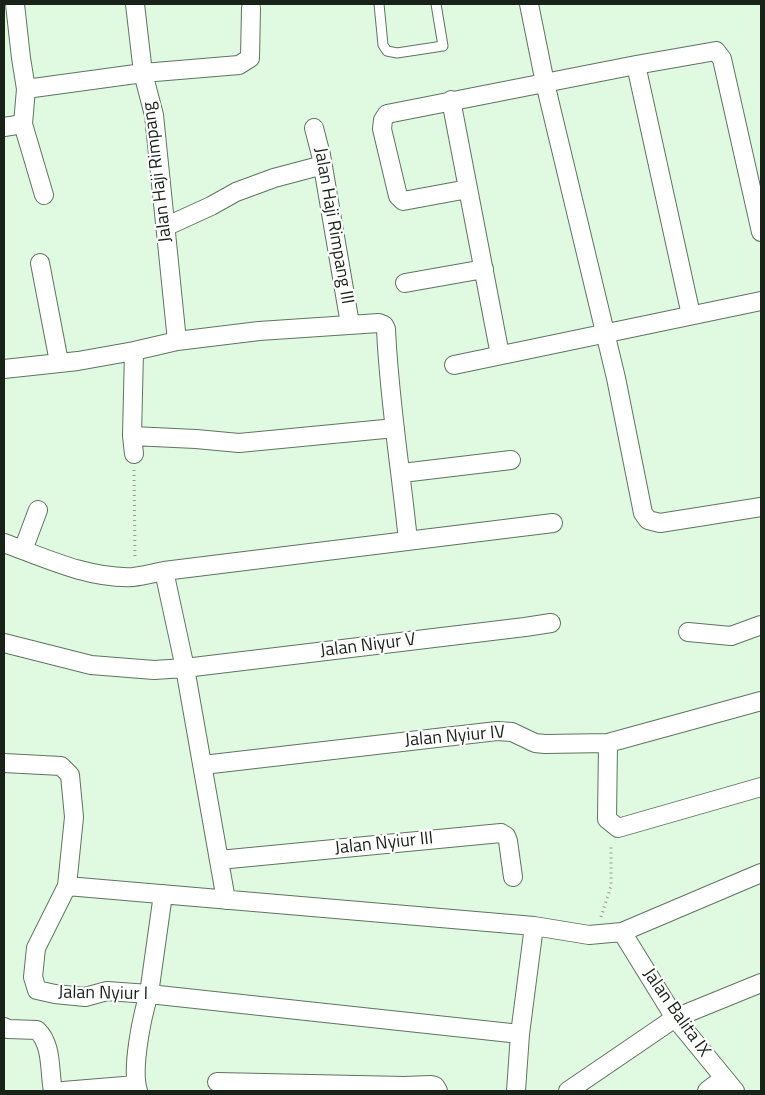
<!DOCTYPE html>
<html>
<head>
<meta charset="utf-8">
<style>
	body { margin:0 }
	#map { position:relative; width:765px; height:1095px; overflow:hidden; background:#e0f9e1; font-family:"Titillium Web",sans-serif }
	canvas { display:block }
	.frame { position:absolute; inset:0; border:5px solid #192219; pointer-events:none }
</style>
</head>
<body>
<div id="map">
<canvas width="765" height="1095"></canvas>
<div class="frame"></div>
</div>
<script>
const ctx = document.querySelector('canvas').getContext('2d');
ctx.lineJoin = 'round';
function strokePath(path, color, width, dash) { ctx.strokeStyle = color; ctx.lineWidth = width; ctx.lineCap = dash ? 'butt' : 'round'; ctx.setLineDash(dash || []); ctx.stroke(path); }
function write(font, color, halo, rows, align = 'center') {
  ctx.font = font + ' "Titillium Web",sans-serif'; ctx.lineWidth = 4.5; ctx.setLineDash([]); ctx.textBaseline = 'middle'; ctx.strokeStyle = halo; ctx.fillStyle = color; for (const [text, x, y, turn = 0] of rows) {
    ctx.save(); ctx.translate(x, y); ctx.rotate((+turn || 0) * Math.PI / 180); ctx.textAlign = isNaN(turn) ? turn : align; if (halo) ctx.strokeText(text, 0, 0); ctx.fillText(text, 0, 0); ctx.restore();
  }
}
const lane = new Path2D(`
	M379,4l4,41 4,6 10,2 46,-7 -7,-42`);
const street = new Path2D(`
	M135,4l8,69 11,42 23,226
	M529,4l16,79 71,295 27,135 5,7 12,3 101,-16
	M636,65l55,250
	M26,89l117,-16 96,-8 11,-7 1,-50
	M451,100l49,255
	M23,124l21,71
	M4,127l19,-3 3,-35 -5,-31 -6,-54
	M314,128l7,27 29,169
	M468,189l-65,12 -5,-5 -16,-67 1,-9 4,-6 249,-49 80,-14 6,8 39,173
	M165,227l46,-21 25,-14 38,-14 49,-13
	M40,263l19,99
	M405,283l79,-14
	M134,351l-2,85 2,18
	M454,365l307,-64
	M4,369l74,-8 56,-10 43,-10 82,-10 120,-8 5,2 2,4c3,71 15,141 22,212
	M132,436l64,3 43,4 156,-15
	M402,473l109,-13
	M4,543c41,15 85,36 129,34 10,-1 21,-4 31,-6l389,-48
	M23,550l15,-40
	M164,571l21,97 41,232
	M688,632l43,4 30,-11
	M4,643l87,22 63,5 31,-2 340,-41 26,-4
	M608,743l-1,76 11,9 143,-41
	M4,763l57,3 9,9 4,42 -7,69 -31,62 -3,29 4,13 18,4 30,3 22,-6 42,3 371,40
	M203,765l294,-34 15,1 23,11 10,1 63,-1 153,-42
	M219,860l282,-27 5,3 2,5 5,36
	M67,886l467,40 55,9 33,-3 139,-59
	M622,932l53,86 60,73
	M4,1027l4,2 29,1c16,15 12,42 16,61
	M217,1082l187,4 27,-1 4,1 3,5
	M63,1091l73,-6
	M138,1091c-7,-22 4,-75 11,-97l14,-100
	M516,1091l4,-57 14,-108
	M568,1091l107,-73 86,-35
	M707,1091l17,-13`);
strokePath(lane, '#5e745f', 11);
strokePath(street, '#5e745f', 20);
strokePath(new Path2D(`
	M134,470l1,89
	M601,917l10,-31v-42`), '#8ea08e', 3, [1, 4]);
strokePath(lane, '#fff', 9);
strokePath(street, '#fff', 18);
write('18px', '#192219', '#fff', [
	["Jalan Haji Rimpang",158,172,-97],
	["Jalan Haji Rimpang III",333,226,80],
	["Jalan Niyur V",368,646,-7],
	["Jalan Nyiur IV",455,737,-5],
	["Jalan Nyiur III",384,844,-6],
	["Jalan Nyiur I",103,994,1],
	["Jalan Balita IX",676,1013,55]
]);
</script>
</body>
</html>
